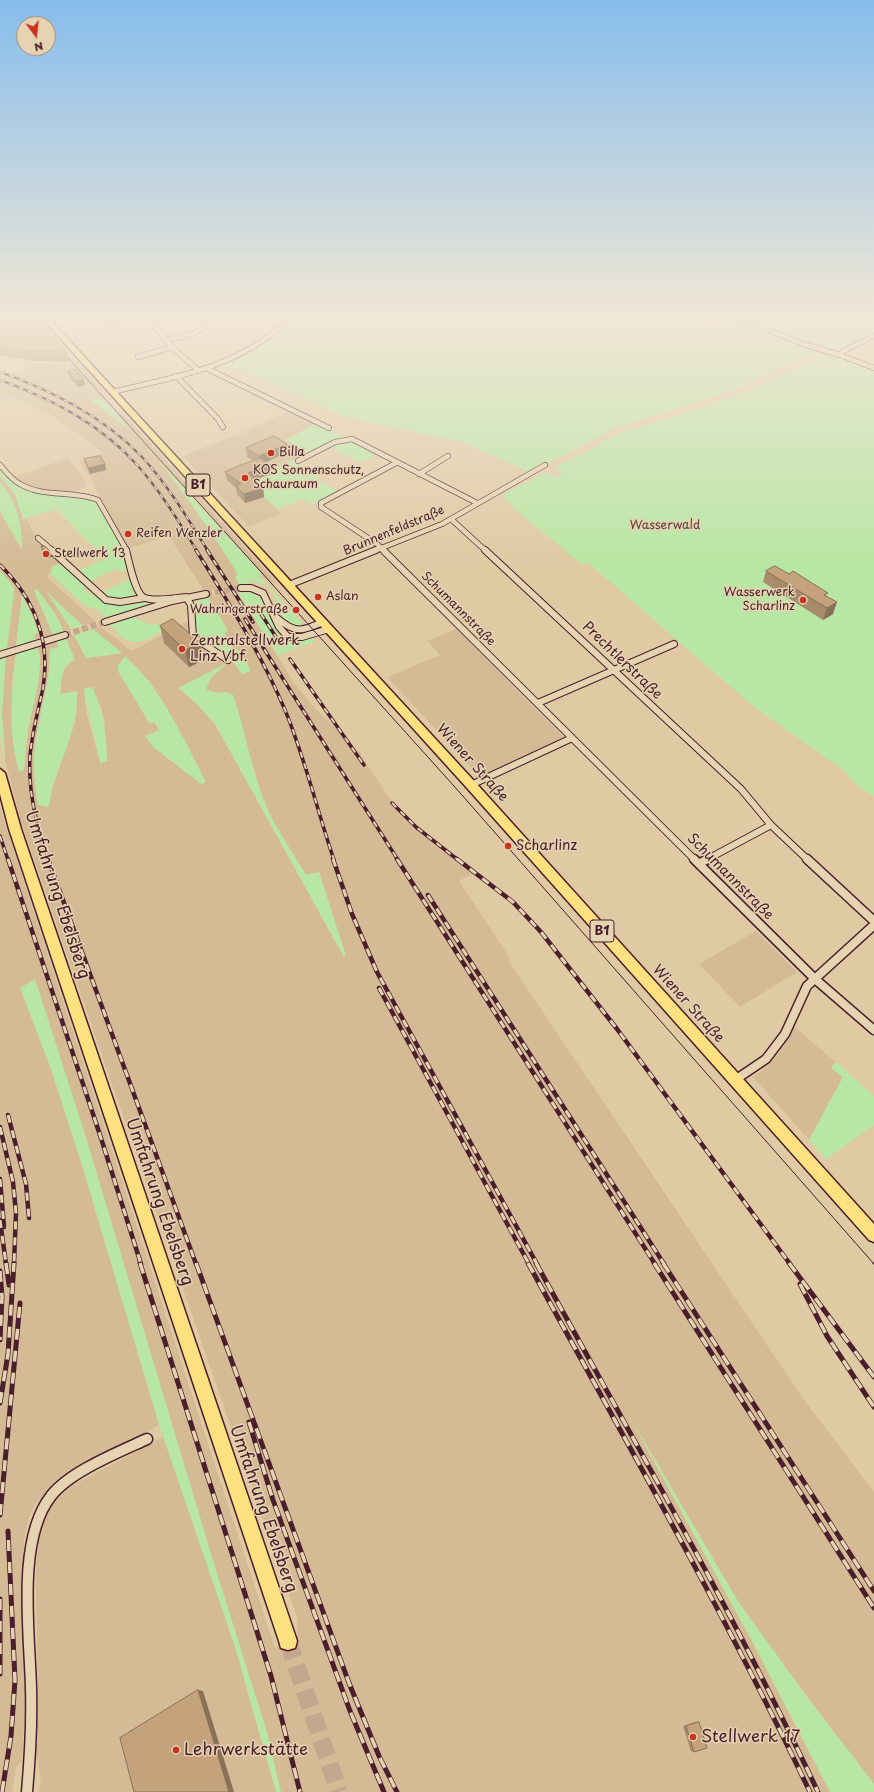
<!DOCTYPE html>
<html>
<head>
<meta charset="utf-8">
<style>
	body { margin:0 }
	#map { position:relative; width:874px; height:1792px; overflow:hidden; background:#e0caa4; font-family:"Playpen Sans",sans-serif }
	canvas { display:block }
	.north { position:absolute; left:16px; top:16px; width:40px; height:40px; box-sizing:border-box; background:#e5d3b1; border:1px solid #a78b7b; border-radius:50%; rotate:165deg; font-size:11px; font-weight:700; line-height:16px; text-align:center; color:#4a1f2b }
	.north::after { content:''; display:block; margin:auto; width:14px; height:18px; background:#c8321e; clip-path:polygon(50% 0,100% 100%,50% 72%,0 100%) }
</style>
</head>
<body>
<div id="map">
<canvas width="874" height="1792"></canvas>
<div class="north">N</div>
</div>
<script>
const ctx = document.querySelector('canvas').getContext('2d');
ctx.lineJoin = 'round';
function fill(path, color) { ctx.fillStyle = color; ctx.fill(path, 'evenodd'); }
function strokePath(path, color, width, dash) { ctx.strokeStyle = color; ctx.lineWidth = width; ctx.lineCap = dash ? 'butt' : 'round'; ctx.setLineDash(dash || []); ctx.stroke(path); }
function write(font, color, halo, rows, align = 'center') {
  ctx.font = font + ' "Playpen Sans",sans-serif'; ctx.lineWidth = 3; ctx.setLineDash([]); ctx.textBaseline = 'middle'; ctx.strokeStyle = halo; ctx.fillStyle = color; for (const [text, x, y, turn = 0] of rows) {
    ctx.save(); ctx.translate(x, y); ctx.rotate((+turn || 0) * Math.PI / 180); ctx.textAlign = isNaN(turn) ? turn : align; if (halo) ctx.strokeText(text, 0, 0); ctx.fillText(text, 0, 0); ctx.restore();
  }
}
fill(new Path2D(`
	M29,315h6l68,76 -4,1 4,5 -12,3 38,28 -12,-14 6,-1 153,169 -5,2 -106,-117 58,82 15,26 -3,2 4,8 -35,6 -35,-55 -41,12 -29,-51 -7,-17 -13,-18 24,-9 -23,-18 -31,-21 -39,-18 -10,4v-29l8,2 15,-2 11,-8 39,1z
	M290,410l27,13 -31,17 22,13 -36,17 3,3 -25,10 32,31 -34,12 -65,-70 63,-25z
	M67,458l18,22v6l-8,5 -36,-1 -17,-5 -8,-8z
	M0,476l15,19 8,24h4l5,12 29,32 -15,13 50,46 -13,4 -35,-32 23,35 -7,3 -8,-17 -19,-26 -3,1 19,45 -17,5 -2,-6 4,-1 -5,-16 -11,-22 -6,51 -9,2 7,-61 -14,-16v-60l21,38 1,-10 -4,-25 -10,-21 -8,-10z
	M238,593l57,91 15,19 48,47 30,46 26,29 63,46 -18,10 51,77 -2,2 294,437 72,95v292l-69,-90 -66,-91 -101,-173 114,211 78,151h-791l2,-12 -5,-25 2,-62 -2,-99v-28l5,-44 13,-24 10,-8 99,-53 -4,-12 -104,56 -20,24 -6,13 -5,22 -2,42 3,124 -3,56 -6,5 -4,25h-12v-984l275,840 23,-13 -1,-18 -5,-14 -271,-781 -16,-62 -3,-48 4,-55 10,-4 -4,27 1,57 6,33h5l4,-38 10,-51 2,-28 -3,-6 19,-6 3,6 -9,2 -1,23 -14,70 -1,35 4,28 11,1 2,-14 24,-69 2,-15 -17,-13 3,-25 5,-7 1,-19 -3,-6 8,-3 12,23 32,-4 3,-1 -28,-24 8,-2 31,24 54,-29 3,3v10l37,28 6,-3 10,14 9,-4 -18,-22 -9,-15 4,-3 -20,-33zM225,664l-14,14 -5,11 7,4 15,-1 9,15 10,41 16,50 9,21 34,56 13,-3 26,81 -1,4 -129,-233 -20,-22 -16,-13zM118,671l31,9 26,43 26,61 -56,-48 14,-6 -5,-8 -4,2zM92,687l9,20 4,17 -9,25 -10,-39 -2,-21z
	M456,629l107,107v3l-82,39 -94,-101 53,-22 -13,-14z
	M756,931l41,41 -57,35 -41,-43z
	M793,1026l43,36 -5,6 12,9 -34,63 -56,-63 14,-10z`), '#d4bb96');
fill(new Path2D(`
	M297,315h377l40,13 20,-11 91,36 -29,7 -53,26 -44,16 -85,26 -36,20 -49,24 -64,-29 -120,-26 -91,-42 -31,-10 52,-28z
	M789,315h85v19l-43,18 -79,-30c14,-8 25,1 37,-7z
	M833,357l23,7 18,8v425c-6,-5 -14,-9 -20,-15 -4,-4 -7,-9 -12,-13 -33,-24 -67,-45 -98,-71 -53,-45 -104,-91 -156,-135l-7,1 -66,-55 -13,-14 40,-21h7l7,3 6,-1 -6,-10 26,-12 39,-22 80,-24 49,-18 65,-31z
	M101,398l31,33 -42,-31z
	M317,423l25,14 -32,17 -24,-14z
	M348,441l28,14 -15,8 -33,-17 9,-4z
	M158,460l104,114 -13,7v2l-10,2 -4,-9 3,-1c-24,-40 -51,-78 -80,-115z
	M292,460l28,16 -4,3 21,12 -26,14 -7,-6 -27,10 -27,-26 24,-10 -3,-3z
	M0,469l17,17 7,3 51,6 21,8 26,45 7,21 -7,3 -5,-4 -27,13 -12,-10 29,-13 -23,-20 -27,-29 -34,10 -8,-24 -15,-19z
	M0,483c17,17 22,42 22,66l-20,-33 -2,-5z
	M61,563l13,10v5l8,1 5,7 -3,4c3,3 11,5 16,8l40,3 25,-1 -60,19 -5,-9 -15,-4 -35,-32 2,-2 -1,-5z
	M0,571l14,16v6l-7,55 -7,2z
	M260,577l44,48c-3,2 -5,2 -9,1 -25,-6 -12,-47 -43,-43l2,-4z
	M130,579l3,11 5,7 -27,3 -10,-7z
	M37,589l19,26 8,17 -11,3 -19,-45z
	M46,591l37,35 -12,3z
	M251,592l10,7 20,40 13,3 18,-6 4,5 -38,14 -40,-62z
	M22,595l11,22 5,16 -4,1 2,6 -20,6z
	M208,597l20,34 -4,2 9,15 6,2 12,21 -9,3 -10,-14 -35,-23 -3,-4 1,-31z
	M133,616c13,10 23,8 38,9 -20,12 -32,26 -54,9l1,-3 -10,-7z
	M93,629l29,24 -36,5 -12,-23z
	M66,638l9,22c-15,6 -13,21 -15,34l17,-3c2,45 -23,74 -28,116l-11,-2c-3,-21 -6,-44 -2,-65 4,-30 15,-60 14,-91l9,-2 -3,-6z
	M37,647c9,20 -5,60 -9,82 -2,14 -4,27 -4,41l-5,1c-11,-37 -8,-80 -3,-118z
	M125,656c38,34 58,82 81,126l-5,2 -48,-37 -8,-11 14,-6 -4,-8 -5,2 -32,-53v-5z
	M0,657h6l-4,55 3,48 -5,-24z
	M227,663l-16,15 -5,11c9,6 19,1 27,6 12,34 17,69 30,103 10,27 28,52 43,77l13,-3 26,81 -1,4 -129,-233 -20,-22 -17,-14z
	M92,687c12,24 15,47 15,74l-7,2 -15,-65 -1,-9z
	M35,979l49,152 132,439 51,162 14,60h-5l-41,-145 -76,-222 -78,-263 -30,-93 -31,-81z
	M836,1062l38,34v29l-48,34 -17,-19 34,-63 -12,-9z
	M628,1414l111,189 66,91 69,90v8h-44l-78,-151z`), '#b8e6a4');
strokePath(new Path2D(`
	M206,594l35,-6
	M65,635l40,-13`), '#c2a88c', 6, [6, 3]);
strokePath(new Path2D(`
	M288,1641l51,151`), '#c2a88c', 18, [18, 8]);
const streetFar3 = new Path2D(`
	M105,315l16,14
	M145,315l27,32 26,23
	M732,315l71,29 37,11 34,13
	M166,340c16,-3 40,-5 43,-25
	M840,355l3,-4 31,-15
	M138,357l34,-10
	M206,368l123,60
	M176,376l42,43 5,8
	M112,392c70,-17 128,-24 182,-77
	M298,461l37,-19 17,-3 125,64
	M0,465c6,7 12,15 20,19 23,14 53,6 78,16l29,51
	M419,474l29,-18
	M451,519l35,32
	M38,538l15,13
	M374,551l68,-27 103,-59
	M384,551l-7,-7 -56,-37v-4l75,-40`);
const streetFar2 = new Path2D(`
	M51,550l55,50 14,2 24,-4
	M126,550c3,11 9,45 19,48 12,4 29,0 41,-1l5,8 2,32 35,23
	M383,550l312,310
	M485,550l256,239 30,36 37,35
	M289,585l87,-35
	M241,588h10l12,5 16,34 9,10h14l27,-8
	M277,618c18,16 26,13 46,4
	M105,622l67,-21 34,-7
	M0,655l65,-20
	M538,703l136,-59
	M471,785l101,-47
	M706,860l65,-35`);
const streetFar1 = new Path2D(`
	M694,859l121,120 59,51
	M807,859l67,62
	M700,863l8,-4
	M735,1080l31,-21 19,-25 22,-48 67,-61`);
const street = new Path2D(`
	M27,1792c3,-34 5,-69 4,-103 -1,-54 -15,-149 20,-193 18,-24 68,-44 96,-57`);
const primary = new Path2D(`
	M39,315h7l429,467 399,442v18l-5,-2 -402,-452z
	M0,769l5,4 16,56 276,812 -2,7 -7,2 -7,-2 -2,-7 -270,-812 -9,-35z`);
strokePath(streetFar3, '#4a1f2b', 6);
strokePath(streetFar2, '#4a1f2b', 8);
strokePath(streetFar1, '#4a1f2b', 11);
strokePath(street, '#4a1f2b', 13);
strokePath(primary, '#4a1f2b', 3);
strokePath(streetFar3, '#e5d3b1', 4.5);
strokePath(streetFar2, '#e5d3b1', 6);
strokePath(streetFar1, '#e5d3b1', 8);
strokePath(street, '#e5d3b1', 10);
fill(primary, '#fde080');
strokePath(new Path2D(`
	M61,350l393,436 420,478`), '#4a1f2b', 1);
strokePath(new Path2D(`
	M873,1263l1,1`), '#4a1f2b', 1.5);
const railFar3 = new Path2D(`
	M0,372c52,19 103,44 142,85 26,28 46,62 66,94
	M0,380c52,19 101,44 138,86 23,26 41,56 59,85`);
const railFar2 = new Path2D(`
	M196,550c32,52 65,103 89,160 20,48 32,100 49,150
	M207,550l46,72
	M0,565c34,33 51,75 43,123 -5,23 -11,45 -13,68 -2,36 6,70 19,104
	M261,614l19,29
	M245,619l153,241
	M290,659l74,106
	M392,803l24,24 42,33
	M0,836l8,24`);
const railFar1 = new Path2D(`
	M8,859l92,276 41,129
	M48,859l148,405
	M333,859l19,55 25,58 160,292
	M397,859l258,405
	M457,859l56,43 28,30 76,97 173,235
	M428,895l236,369
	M379,988l150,276
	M8,1115l18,69 3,34
	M0,1127l13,55 3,31 -2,51
	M0,1179l4,48
	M0,1220l6,44`);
const rail = new Path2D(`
	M6,1263l3,22
	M140,1263l131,413 29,116
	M196,1263l153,420 30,73 18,36
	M528,1263c96,175 196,349 282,529
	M536,1263c96,175 197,348 282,529
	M654,1263l220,345
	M663,1263l211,328
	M789,1263l85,114
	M0,1271l2,26 -2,43
	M800,1284l27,52 47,71
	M0,1403l8,-49 6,-91
	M249,1422l24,78 77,211 34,81
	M0,1515l20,-212
	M0,1599v75
	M2,1792l9,-56 4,-56 -7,-149`);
strokePath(railFar3, '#4a1f2b', 2.5);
strokePath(railFar2, '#4a1f2b', 3.5);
strokePath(railFar1, '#4a1f2b', 4.5);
strokePath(rail, '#4a1f2b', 5);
strokePath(railFar3, '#e5d3b1', 1.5, [5]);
strokePath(railFar2, '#e5d3b1', 2, [6]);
strokePath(railFar1, '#e5d3b1', 3, [8]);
strokePath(rail, '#e5d3b1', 3.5, [11]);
fill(new Path2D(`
	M0,315l66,36 3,11 -35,-1 -34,-5z
	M68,372l17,13 -7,2 -9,-10z
	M246,448l42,4 -23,10 5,4 1,8 -9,3 -8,3 9,8 1,9 -19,6 -8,-9 -1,-6 -9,-8 -2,-8 29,-11 -7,-4z
	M84,459l21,5 1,6 -16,4 -4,-9z
	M41,547l11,10 -5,1 -4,-5z
	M766,571l61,25 6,18 -10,6 -60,-38z
	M160,626l40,17 4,17 -15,7 -25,-24z
	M696,1722h3l-5,30 -3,-1 -8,-25z`), '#a88b6b');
fill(new Path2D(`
	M84,379l1,6 -7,2 -2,-6z
	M287,444l1,8 -28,13 -1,-9z
	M105,464l1,6 -16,4 -2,-6z
	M270,466l1,8 -9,3 -13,5 -1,-9 13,-5z
	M263,488l1,9 -19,6 -1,-9z
	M50,551l2,6 -5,1 -1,-5z
	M837,602l-4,12 -10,6 4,-12z
	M200,643l4,17 -15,7 -4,-17z
	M198,1690l5,1 31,101h-5z`), '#887157');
const building = new Path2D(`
	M0,315h35l31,36h-35l-31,-5z
	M75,370l9,9 -8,2 -8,-9z
	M274,436l13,8 -28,12 -13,-8z
	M100,456l5,8 -17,4 -4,-9z
	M260,458l10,8 -9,2 -13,5 15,15 -19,6 -8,-8 5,-2 -16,-12z
	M45,546l5,5 -4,2 -5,-6z
	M775,566l14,8 4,-3 35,22 -4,2 13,7 -10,6 -61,-37z
	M173,619l27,24 -15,7 -25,-24z
	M198,1690l31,102h-95l-14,-54z
	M699,1722l8,26 -13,4 -8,-26z`);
fill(building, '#c3a27c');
strokePath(building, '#887157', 1);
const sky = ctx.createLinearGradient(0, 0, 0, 566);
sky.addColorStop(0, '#86bdec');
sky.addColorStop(0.56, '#f1e7d6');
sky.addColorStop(1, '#f1e7d600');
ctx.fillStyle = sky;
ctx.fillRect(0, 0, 874, 566);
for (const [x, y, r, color] of [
	[271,453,4,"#c8321e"],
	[245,478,4,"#c8321e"],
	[128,534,4,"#c8321e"],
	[46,554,4,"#c8321e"],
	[318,597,4,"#c8321e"],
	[803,600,4,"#c8321e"],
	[296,610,4,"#c8321e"],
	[182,649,4,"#c8321e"],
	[508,846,4,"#c8321e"],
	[693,1737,4,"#c8321e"],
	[176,1750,4,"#c8321e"]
]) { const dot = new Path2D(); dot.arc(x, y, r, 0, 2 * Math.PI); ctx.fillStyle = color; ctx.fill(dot); strokePath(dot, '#e5d3b1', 1.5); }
write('12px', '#4a1f2b', '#e5d3b1', [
	["Billa",279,453],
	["KOS Sonnenschutz,",253,471],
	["Schauraum",253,485],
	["Reifen Wenzler",136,534],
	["Stellwerk 13",54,554],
	["Wasserwerk",795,593,"right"],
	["Scharlinz",795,607,"right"],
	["Aslan",326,597],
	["Wahringerstraße",288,610,"right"]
], 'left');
write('12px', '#5a3d3d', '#e5d3b1', [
	["Wasserwald",665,526]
]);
write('12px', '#4a1f2b', '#e5d3b1', [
	["Brunnenfeldstraße",394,531,-23],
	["Schumannstraße",458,609,45]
]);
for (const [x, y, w] of [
	[198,485,24],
	[602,931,24]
]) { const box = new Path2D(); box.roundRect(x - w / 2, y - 11, w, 22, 3); ctx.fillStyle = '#e5d3b1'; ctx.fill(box); strokePath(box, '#4a1f2b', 1); }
write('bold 13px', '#4a1f2b', null, [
	["B1",198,485],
	["B1",602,931]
]);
write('14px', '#4a1f2b', '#e5d3b1', [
	["Zentralstellwerk",190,641],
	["Linz Vbf.",190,657],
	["Scharlinz",516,846]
], 'left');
write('14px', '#4a1f2b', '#e5d3b1', [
	["Prechtlerstraße",622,661,44],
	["Wiener Straße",472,763,48],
	["Schumannstraße",730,877,45],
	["Wiener Straße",688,1004,48]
]);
write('17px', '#4a1f2b', '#e5d3b1', [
	["Umfahrung Ebelsberg",57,895,72],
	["Umfahrung Ebelsberg",159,1202,71],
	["Umfahrung Ebelsberg",263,1509,71]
]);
write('17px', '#4a1f2b', '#e5d3b1', [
	["Stellwerk 17",701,1737],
	["Lehrwerkstätte",184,1750]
], 'left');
</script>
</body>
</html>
